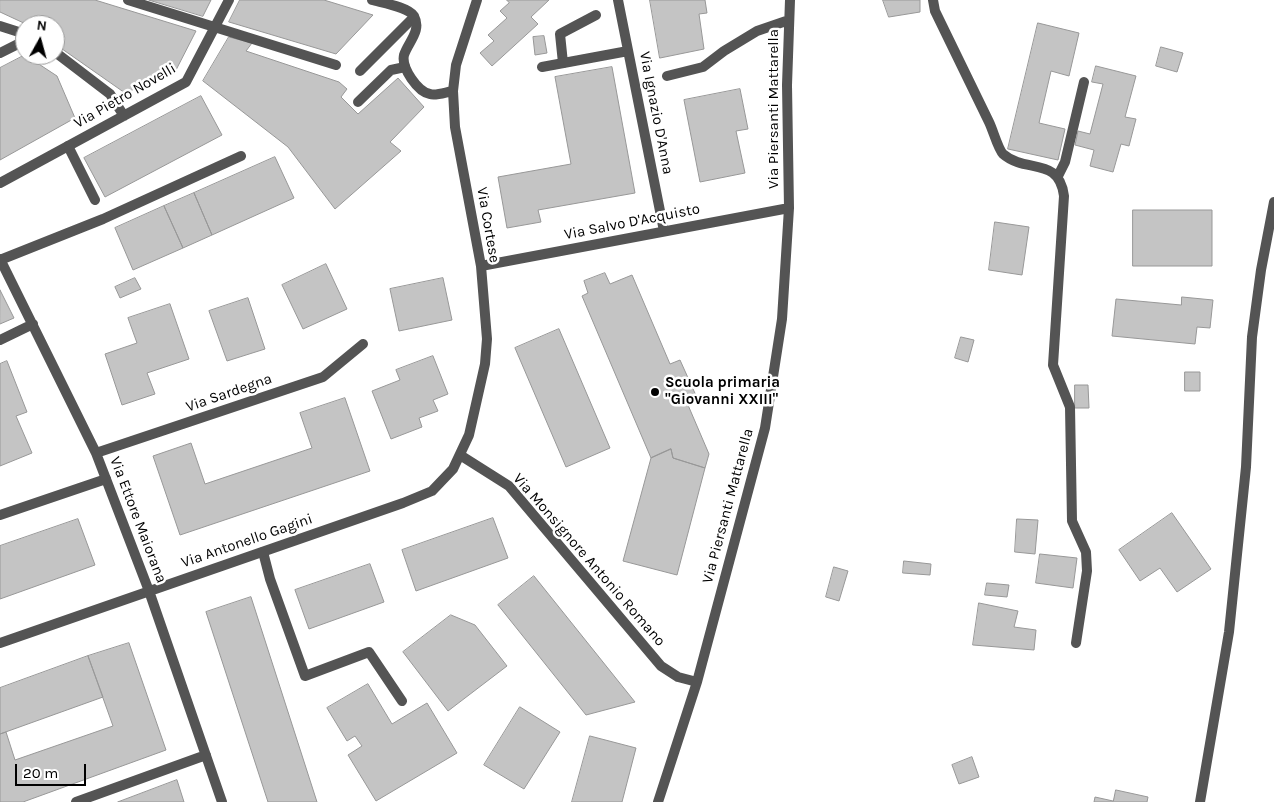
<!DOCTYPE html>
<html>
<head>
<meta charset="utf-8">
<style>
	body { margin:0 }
	#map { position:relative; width:1274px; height:802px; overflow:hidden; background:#fff; font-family:Karla,sans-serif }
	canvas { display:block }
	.north { position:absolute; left:15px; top:15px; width:50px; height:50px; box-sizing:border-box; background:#fff; border:1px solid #999; border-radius:50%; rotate:7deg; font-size:14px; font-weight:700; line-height:20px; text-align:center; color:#000 }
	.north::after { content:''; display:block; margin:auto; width:18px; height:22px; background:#000; clip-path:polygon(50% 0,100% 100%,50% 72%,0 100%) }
	.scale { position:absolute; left:15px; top:764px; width:71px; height:22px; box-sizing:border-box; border:2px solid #000; border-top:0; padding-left:6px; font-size:15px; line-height:18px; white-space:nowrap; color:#000; -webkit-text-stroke:4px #fff; paint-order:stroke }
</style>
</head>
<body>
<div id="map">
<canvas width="1274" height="802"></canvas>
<div class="north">N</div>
<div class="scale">20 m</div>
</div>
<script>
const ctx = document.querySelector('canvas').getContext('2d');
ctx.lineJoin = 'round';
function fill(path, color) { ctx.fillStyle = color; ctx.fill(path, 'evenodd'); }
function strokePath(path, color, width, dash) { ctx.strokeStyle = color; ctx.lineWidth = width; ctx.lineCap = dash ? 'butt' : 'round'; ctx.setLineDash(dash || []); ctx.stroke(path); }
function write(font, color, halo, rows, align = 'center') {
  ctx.font = font + ' Karla,sans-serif'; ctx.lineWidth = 5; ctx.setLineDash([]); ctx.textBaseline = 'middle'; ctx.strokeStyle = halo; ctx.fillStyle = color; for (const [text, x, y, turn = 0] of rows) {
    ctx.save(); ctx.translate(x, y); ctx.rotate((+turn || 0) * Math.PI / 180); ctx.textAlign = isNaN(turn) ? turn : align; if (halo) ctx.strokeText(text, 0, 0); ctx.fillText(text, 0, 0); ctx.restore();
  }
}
const building = new Path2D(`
	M0,0h95l101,31 -21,41 -50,21 -70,-49v-19h-27l-28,-13z
	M149,0h62l-8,16z
	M240,0h84l49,15 -37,39 -107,-32z
	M507,0h42l-18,17 7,7 -46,42 -12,-13 14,-12 -6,-6 19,-17 -7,-7 9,-8z
	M650,0h55l2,13 -8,1 5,35 -44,9z
	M883,0h37v12l-31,5z
	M1038,23l41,10 -10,43 -18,-5 -12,52 26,6 -7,31 -50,-11z
	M544,36l3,17 -12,2 -2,-18z
	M229,37l23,6 -6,8 93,31 8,7 -6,8 17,17 40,-36 26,29 -34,35 11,9 -66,58 -47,-62 -85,-66z
	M1161,47l22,6 -6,19 -21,-6z
	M25,55l32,21 18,42 -75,42v-92z
	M1096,66l40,10 -11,41 11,2 -7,27 -8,-2 -8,28 -23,-6 4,-16 -19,-5 3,-14 12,3 13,-50 -11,-2z
	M612,67l23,126 -97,17 3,12 -34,6 -9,-51 73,-13 -16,-87z
	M740,89l8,40 -12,2 9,42 -45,9 -16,-82z
	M201,96l21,39 -117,62 -21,-39z
	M275,157l19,41 -82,37 -18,-42z
	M194,193l18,42 -29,13 -19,-42z
	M164,206l19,42 -50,22 -18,-42z
	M1133,210h79v56h-79z
	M995,222l34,5 -7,48 -33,-5z
	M326,264l21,45 -44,20 -21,-44z
	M605,273l5,11 22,-9 38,89 10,-4 18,40 -10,5 21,49 -4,14 -32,-10 -2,-9 -20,9 -69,-162 6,-3 -4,-12z
	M135,278l6,11 -21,9 -5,-11z
	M443,278l9,42 -53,11 -9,-42z
	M0,290l14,28 -14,6z
	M1182,297l31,3 -3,28 -13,-1 -2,17 -83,-8 4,-37 65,6z
	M248,298l17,51 -38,12 -18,-50z
	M170,304l19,55 -42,14 8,21 -33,11 -17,-51 32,-11 -9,-25z
	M559,329l51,119 -44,19 -51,-119z
	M961,337l13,3 -6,22 -13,-4z
	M433,356l15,38 -15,6 5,11 -19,7 3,9 -31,12 -19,-48 28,-11 -4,-10z
	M7,361l20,51 -11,4 16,37 -32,13v-102z
	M1185,372h15v19h-15z
	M1075,385h13l1,23h-14z
	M345,398l25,73 -190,64 -27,-79 38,-13 14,41 107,-36 -12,-35z
	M671,449l2,9 32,10 -28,107 -54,-14 28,-103z
	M1172,513l39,56 -34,23 -17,-24 -20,13 -21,-31z
	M493,518l15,40 -92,33 -14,-41z
	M78,519l17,46 -95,34v-53z
	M1017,519l21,1 -3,34 -20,-2z
	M1040,554l37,4 -4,30 -37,-5z
	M904,561l27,3 -1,11 -27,-2z
	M370,564l14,38 -75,27 -14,-39z
	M834,567l14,4 -9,30 -13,-4z
	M534,576l101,126 -49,13 -88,-110z
	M987,583l22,2 -2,12 -22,-2z
	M251,597l66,205h-49l-62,-190z
	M979,603l39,8 -4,16 22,3 -2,20 -61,-5z
	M451,615l24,10 32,41 -59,45 -45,-59z
	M129,643l37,107 -143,52h-23v-68l6,-2 9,28 98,-34 -25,-70z
	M88,656l15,41 -103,37v-46z
	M368,684l24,40 35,-21 30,50 -81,48 -28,-46 14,-9 -7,-10 -8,5 -20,-33z
	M520,707l40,25 -36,57 -40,-24z
	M590,736l46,12 -14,54h-50z
	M972,757l7,20 -20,7 -7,-19z
	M177,780l7,22h-66z
	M1116,790l32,7 -1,5h-53l1,-5 18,4z`);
fill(building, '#c4c4c4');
strokePath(building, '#989898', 1);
strokePath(new Path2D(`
	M563,63l-3,-29 36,-19
	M360,71l54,-54
	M358,102l33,-32 14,-3
	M68,146l27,54
	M1058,176l7,-14 19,-80
	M0,515l106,-36
	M263,552l7,27 35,97 64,-24 33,49`), '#545454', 10);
strokePath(new Path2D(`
	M128,0l208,65
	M372,0c11,3 36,7 42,16 8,15 -6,26 -10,39 -3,13 14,37 26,39 6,2 16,-2 23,-3
	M618,0l46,231
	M933,0l2,11c18,37 36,74 54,111 4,8 9,27 14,32 23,20 56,2 61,42l-11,169 17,42 2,114 14,31 1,19 -11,72
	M0,26l25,8
	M55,52l55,42 14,22
	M0,53l22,-11 3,-5
	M542,67l86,-16
	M667,76l36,-9 21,-16 33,-20 32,-11
	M0,183l186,-101 43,-82
	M0,259l96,194 53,138 73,211
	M0,260l103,-41 138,-63
	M481,266l308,-58
	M0,340l33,-16
	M96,453l227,-76 40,-33
	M460,455l49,31 152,180 17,11 19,5
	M0,643l403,-140 29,-12 21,-22 16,-34 16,-71 2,-25 -6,-73 -26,-139 -2,-36 3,-26 21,-65
	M76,802l130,-47
	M658,802l39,-120 68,-254 17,-109 7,-111 -2,-123 3,-85
	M1200,802l29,-170 17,-165 6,-130 9,-67 13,-68`), '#545454', 10);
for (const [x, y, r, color] of [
	[655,392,5,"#000"]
]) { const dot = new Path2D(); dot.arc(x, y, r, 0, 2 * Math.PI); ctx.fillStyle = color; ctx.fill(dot); strokePath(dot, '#fff', 2); }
write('15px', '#000', '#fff', [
	["Via Pietro Novelli",125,96,-30],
	["Via Piersanti Mattarella",774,109,-90],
	["Via Ignazio D'Anna",656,113,79],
	["Via Salvo D'Acquisto",632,222,-11],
	["Via Cortese",488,225,80],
	["Via Sardegna",229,393,-19],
	["Via Piersanti Mattarella",728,506,-75],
	["Via Ettore Maiorana",138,520,69],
	["Via Antonello Gagini",247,541,-19],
	["Via Monsignore Antonio Romano",589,560,49]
]);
write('bold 15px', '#000', '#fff', [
	["Scuola primaria",665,383],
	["\"Giovanni XXIII\"",665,400]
], 'left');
</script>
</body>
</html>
